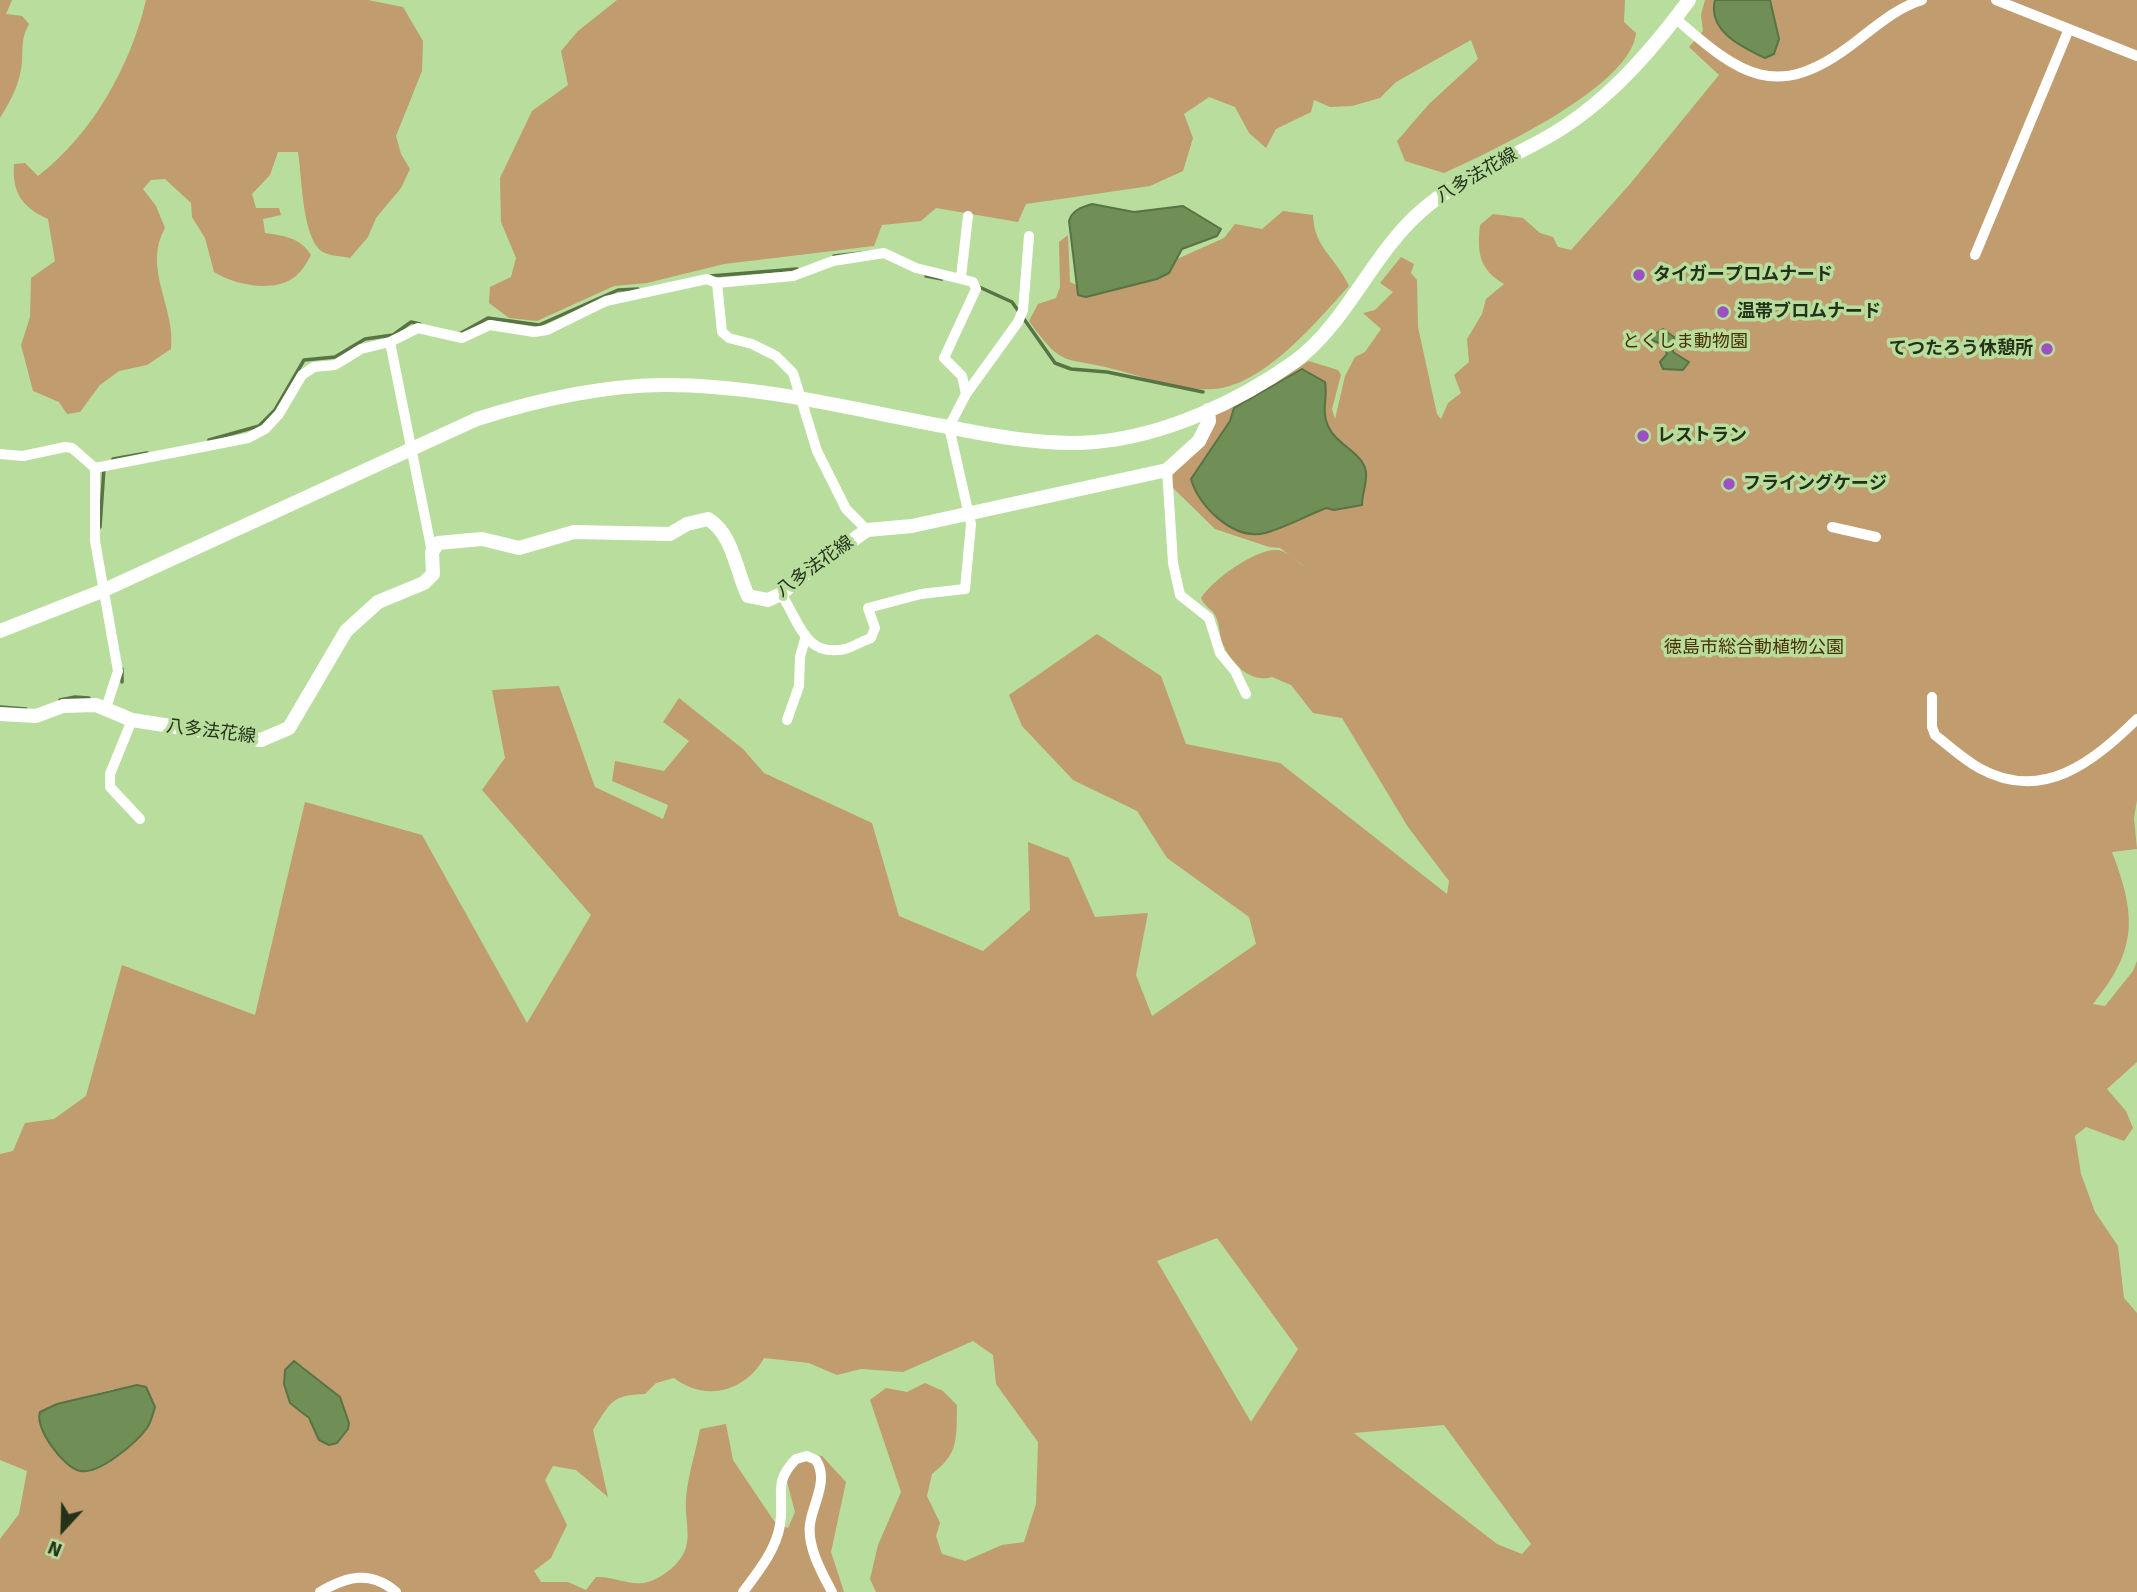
<!DOCTYPE html>
<html>
<head>
<meta charset="utf-8">
<style>
	body { margin:0 }
	#map { position:relative; width:2137px; height:1592px; overflow:hidden; background:#b8dd9d; font-family:Signika,sans-serif }
	canvas { display:block }
	.north { position:absolute; left:28px; top:1494px; width:70px; height:70px; -webkit-text-stroke:5px #b8dd9d; paint-order:stroke; rotate:202deg; font-size:19px; font-weight:700; line-height:28px; text-align:center; color:#233219 }
	.north::after { content:''; display:block; margin:auto; width:24px; height:32px; background:#233219; clip-path:polygon(50% 0,100% 100%,50% 72%,0 100%) }
</style>
</head>
<body>
<div id="map">
<canvas width="2137" height="1592"></canvas>
<div class="north">N</div>
</div>
<script>
const ctx = document.querySelector('canvas').getContext('2d');
ctx.lineJoin = 'round';
function fill(path, color) { ctx.fillStyle = color; ctx.fill(path, 'evenodd'); }
function strokePath(path, color, width, dash) { ctx.strokeStyle = color; ctx.lineWidth = width; ctx.lineCap = dash ? 'butt' : 'round'; ctx.setLineDash(dash || []); ctx.stroke(path); }
function write(font, color, halo, rows, align = 'center') {
  ctx.font = font + ' Signika,"Noto Sans JP",sans-serif'; ctx.lineWidth = 7; ctx.setLineDash([]); ctx.textBaseline = 'middle'; ctx.strokeStyle = halo; ctx.fillStyle = color; for (const [text, x, y, turn = 0] of rows) {
    ctx.save(); ctx.translate(x, y); ctx.rotate((+turn || 0) * Math.PI / 180); ctx.textAlign = isNaN(turn) ? turn : align; if (halo) ctx.strokeText(text, 0, 0); ctx.fillText(text, 0, 0); ctx.restore();
  }
}
fill(new Path2D(`
	M0,0h12l-6,14 16,2 7,8c-8,15 -6,22 -7,38 -2,22 -11,38 -22,56z
	M146,0h222l35,7 20,34 -1,30 -26,65 5,18 9,15 -9,19 -25,30 -8,19 -18,21c-8,-2 -21,-2 -27,-6 -21,-12 -21,-76 -25,-100h-20l-8,23 -18,19 4,14h23l2,7 -18,4 2,14c19,3 35,4 46,22 -5,9 -11,20 -21,25 -22,12 -57,4 -76,-8l-9,-34 -13,-21 -1,-14 -26,-24 -14,1 -8,9 13,17 9,22c-23,40 11,80 6,121l-24,16 -28,6 -19,14 -20,27 -13,2 -8,-12 -26,-11 -12,-46 9,-28 1,-39 24,-17 -7,-42c-26,-12 -36,-26 -34,-55l11,-1 13,13c54,-41 93,-111 108,-176z
	M617,0h1008l-1,22 12,11c-5,54 -146,119 -192,140l-39,-12 -8,-20 32,-37 49,-45 -7,-19 -75,42 -16,16 -28,8 -22,1 -16,-7 -3,12 -35,17 -10,19 -17,-15 -14,-26 -26,-10 -25,17 9,24 -10,33 -33,15 -124,18 -8,18 -82,-14 -15,13 -39,4 -8,21 -150,18 -77,19 -33,3 -77,35 -28,-3 -20,-15 1,-16 21,-10 5,-19 -15,-36 -1,-44 32,-67 36,-26 -7,-34 17,-20z
	M1705,0h432v800l-3,18 3,31 -25,3c25,65 25,98 -19,152l12,2 28,-35 4,-10v101l-30,27 19,22 7,17 -9,13 -38,-14 -11,9 6,38 14,38 23,34 6,52 13,15v279h-1261l-6,-13 8,-34 23,-53 -31,-92 16,-12 21,4 18,-9 18,8 14,14c-1,32 3,48 -25,69l-5,22 13,27 -4,13 6,18 23,7 37,-16 22,-3 12,-38 2,-62 -42,-58 -3,-29 -20,-14 -70,31 -42,-3 -24,6 -28,-12 -45,-5c-19,34 -59,44 -90,20l-18,5 -11,11c-34,1 -34,8 -52,36l15,67 -32,-27 -23,-4 -8,14 22,45 -16,33 -17,13 7,11h27l18,8 10,-13c17,-1 30,8 48,6 10,-2 20,-8 28,-15 25,-22 12,-42 14,-70 2,-23 10,-47 14,-69l26,-5 7,36 41,61 14,7 7,-16 -9,-34 19,-25 17,3 24,26 -15,70 13,40h-844v-53l19,-25 8,-43 -27,-11v-306l13,-3 12,-28 29,-4 32,-23 36,-131 133,50 50,-213 117,33 105,188 64,-108 -109,-125 23,-32 -13,-68 67,-4 36,101 68,32 5,-14 -56,-24 3,-20 49,10 25,-30 -26,-19 16,-24 64,51 21,24 108,50 27,93 84,35 47,-41 -2,-68 41,16 26,59 53,-4 -12,62 16,41 104,-72 -7,-27 -82,-59 -30,-47 -64,-31 -51,-54 -13,-31 88,-61 64,42 25,68 94,19 167,131 2,-13 -41,-54 -66,-109 -29,-5 -22,-28 -19,-8c-22,7 -42,-15 -50,-35 -3,-9 -2,-18 -7,-27 -4,-7 -11,-9 -14,-17 11,-18 55,-50 77,-48 10,1 21,14 26,16l-24,-18 -11,-1 -54,-18 -42,-41 -3,-13 45,-62 60,-30 34,-22 29,9 3,5 -9,34 3,10 10,-43 10,-19 10,-5 16,-23 -18,-16 12,-3 18,-18 -13,-9 21,-26 13,7 -3,9 6,7 1,47 19,87 4,5 7,-16 13,-10 -7,-18 15,-13 -2,-23 15,-25 4,-15 18,-15c-25,-15 -27,-31 -24,-59l13,-11 30,4 17,15 13,4 5,10 13,3 59,-66 89,-109 -30,-28 14,-16 -2,-16zM1217,1238l81,111 -47,73 -94,-161zM303,1366c17,20 48,32 45,63l-29,11c-9,-34 -36,-26 -34,-70zM114,1389l34,38c-14,13 -57,61 -78,39 -12,-14 -21,-38 -30,-54l17,-8zM1444,1425l87,119 -9,10 -25,-10 -143,-111z
	M1283,211l30,4c1,33 22,41 36,71 -32,35 -79,92 -127,102 -33,6 -74,-10 -105,-18 -54,-15 -52,1 -88,-49l9,-17 18,-6 4,-11 -1,-45 9,-7 2,47 17,8 68,-16 22,-15 47,-21 11,-14 27,5z`), '#c09c6f');
const water = new Path2D(`
	M1715,0h55l9,39 -5,15 -9,4c-23,-11 -58,-27 -50,-58z
	M1092,204l42,8 49,-6 38,23 -4,7 -35,13 -13,24 -12,6 -71,18 -8,-2 -9,-74c3,-11 13,-14 23,-17z
	M1663,329l11,8 -1,15 16,10 -6,8 -20,-1 -3,-7 7,-8 -4,-9 -11,-5v-4z
	M1302,369l23,13c3,15 -4,29 3,44 8,19 35,26 38,46 1,12 -4,22 -4,33l-28,5 -8,-2c-20,8 -40,19 -61,25 -31,8 -67,-27 -74,-54l39,-58 4,-13z
	M294,1361l46,36 9,26 -1,6 -11,14 -8,2 -10,-5 -10,-22 -19,-15 -6,-19 1,-14z
	M137,1385l9,2 9,20c-2,7 -4,15 -8,21 -10,14 -48,47 -67,43 -16,-3 -46,-43 -40,-59l17,-8z`);
fill(water, '#6f8f57');
strokePath(water, '#587344', 2);
strokePath(new Path2D(`
	M834,256l37,-4
	M710,276l87,-7
	M926,276l16,3
	M977,286l35,16 43,61 16,6 36,3 96,20
	M461,333l27,-15 51,7 79,-35 20,-1
	M209,440l50,-14 16,-16 29,-50 31,-3 30,-18 28,-4 18,-13 9,2
	M113,459l34,-6
	M100,527l4,-59
	M122,682v-13
	M60,700l15,-3 14,1
	M0,707l26,2`), '#587344', 3.5);
strokePath(new Path2D(`
	M1996,0l141,56
	M1675,18c65,57 101,85 179,25 21,-16 42,-35 68,-43
	M1975,255l94,-226
	M961,277l7,-61
	M717,283l76,-7 40,-15 51,-8 32,15 57,14 3,7 -32,69 18,18 4,18 -17,33 22,97 -6,65 -44,5 -53,14 7,20 -4,10c-9,3 -18,9 -26,11 -41,9 -46,-29 -64,-55
	M966,394l52,-72 5,-12 6,-74
	M0,454l23,2 42,-9 7,1 23,20v73l23,130 -12,37
	M95,468l153,-30 17,-9 14,-15 23,-39 12,-8 21,-2 26,-16 29,-7
	M1167,470l6,93 7,32 29,23 11,35 15,18 11,23
	M1832,527l44,10
	M432,552l-42,-210 28,-14 44,10 28,-13 44,7 13,-2 59,-29 101,-22 10,4 5,49 7,6 23,6 24,12 17,17 24,78 29,58 21,21
	M1932,697v30l3,8c14,11 28,24 44,33 63,35 113,-5 158,-49
	M132,720l-22,54v13l30,32
	M787,720l12,-34 1,-29 5,-18
	M320,1592c27,-16 51,-22 76,0
	M743,1592c15,-20 33,-42 37,-67 5,-29 -8,-42 16,-66l11,-3 9,4c13,20 -3,43 -6,64 -3,23 12,49 22,68`), '#fff', 10);
strokePath(new Path2D(`
	M0,631l102,-40 375,-172c60,-19 121,-33 184,-34 94,-1 190,24 282,41 50,10 102,20 152,16 69,-6 143,-40 199,-80 52,-38 77,-106 125,-149 37,-34 82,-50 125,-74 60,-33 105,-85 145,-139
	M0,714l36,2 27,-10 33,-1 36,15 129,20 28,-12 57,-97 32,-29 46,-19 9,-9 -1,-22 6,-9 44,-4 37,9 55,-16 96,2 17,-10 21,-5c25,15 28,52 40,77l20,4 13,-6 22,-19 64,-45 45,-4 255,-56 32,-29 10,-20 -1,-11`), '#fff', 14);
for (const [x, y, r, color] of [
	[1639,275,7,"#9c50c2"],
	[1723,312,7,"#9c50c2"],
	[2047,349,7,"#9c50c2"],
	[1643,436,7,"#9c50c2"],
	[1729,484,7,"#9c50c2"]
]) { const dot = new Path2D(); dot.arc(x, y, r, 0, 2 * Math.PI); ctx.fillStyle = color; ctx.fill(dot); strokePath(dot, '#b8dd9d', 2.5); }
write('18px', '#233219', '#b8dd9d', [
	["八多法花線",1477,176,-30],
	["八多法花線",815,567,-36],
	["八多法花線",211,732,7]
]);
write('bold 18px', '#233219', '#b8dd9d', [
	["タイガープロムナード",1653,275],
	["温帯ブロムナード",1737,312],
	["てつたろう休憩所",2033,349,"right"],
	["レストラン",1657,436],
	["フライングケージ",1743,484]
], 'left');
write('18px', '#4a2e00', '#b8dd9d', [
	["とくしま動物園",1685,342],
	["徳島市総合動植物公園",1754,648]
]);
</script>
</body>
</html>
